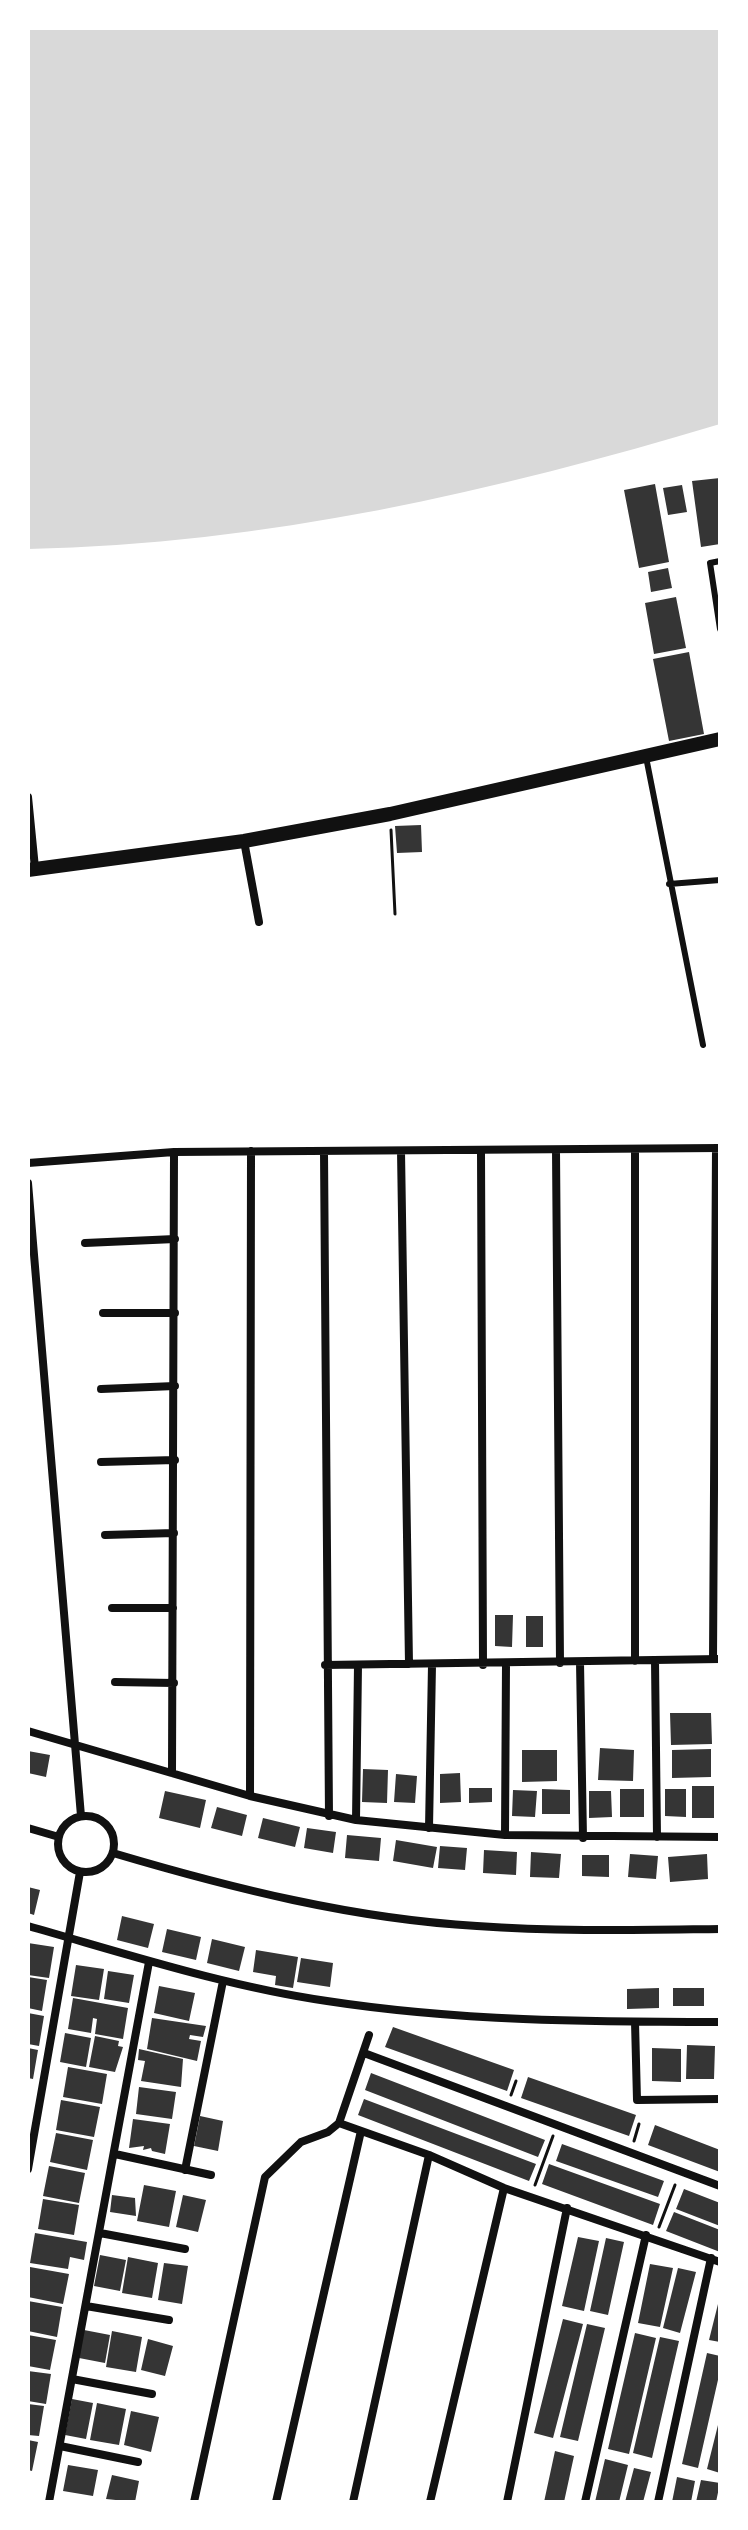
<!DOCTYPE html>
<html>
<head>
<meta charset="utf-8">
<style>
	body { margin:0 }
	#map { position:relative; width:748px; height:2530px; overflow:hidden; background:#fff; font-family:Commissioner,sans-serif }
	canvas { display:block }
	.frame { position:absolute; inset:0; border:30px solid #fff; pointer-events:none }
</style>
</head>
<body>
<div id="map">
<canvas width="748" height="2530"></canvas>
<div class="frame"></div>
</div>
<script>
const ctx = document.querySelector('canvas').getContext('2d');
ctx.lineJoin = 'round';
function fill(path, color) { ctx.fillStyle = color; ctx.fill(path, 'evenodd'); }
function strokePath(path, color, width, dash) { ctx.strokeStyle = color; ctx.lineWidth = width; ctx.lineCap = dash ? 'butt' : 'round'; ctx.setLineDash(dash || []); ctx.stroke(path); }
fill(new Path2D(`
	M28,28h692v396c-226,68 -455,120 -692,125z`), '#d9d9d9');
fill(new Path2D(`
	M720,478v66l-19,3 -9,-66z
	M655,484l14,78 -30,6 -15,-78z
	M682,485l5,27 -19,3 -5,-27z
	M668,568l4,20 -21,4 -3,-20z
	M676,597l10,51 -32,6 -9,-51z
	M689,652l15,82 -35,7 -16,-82z
	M421,825l1,27 -25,1 -2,-27z
	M495,1615h18l-1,32 -17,-1z
	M526,1616h17v31h-17z
	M670,1713h41l1,31 -41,1z
	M600,1748l34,2 -1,31 -35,-1z
	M711,1749v28l-39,1v-28z
	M522,1750h35v31l-35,1z
	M28,1751l22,4 -4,22 -18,-4z
	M363,1769l25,1 -1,33 -25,-1z
	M460,1773l1,29 -21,1v-29z
	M396,1774l21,2 -2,27 -21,-1z
	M692,1786h22v32h-22z
	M469,1788h23v14l-23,1z
	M542,1789l28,1v24h-28z
	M620,1789h24v28h-24z
	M665,1789h21v28l-21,-1z
	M513,1790l24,1 -2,26 -23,-1z
	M165,1791l41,9 -6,28 -41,-10z
	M589,1791h22l1,26 -23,1z
	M217,1807l30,8 -5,21 -31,-8z
	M263,1818l37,9 -5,20 -37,-9z
	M307,1828l29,4 -3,21 -29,-5z
	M347,1835l34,3 -2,23 -34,-3z
	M396,1840l41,7 -4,21 -40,-7z
	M440,1846l27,2 -2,22 -27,-2z
	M484,1850l33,2 -1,23 -33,-2z
	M531,1852l30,2 -2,24 -29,-1z
	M630,1854l28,2 -2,23 -28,-2z
	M707,1854l1,25 -38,3 -2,-25z
	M582,1855h27v22l-27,-1z
	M28,1887l12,3 -6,25 -6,-2z
	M122,1916l32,8 -6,24 -31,-8z
	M167,1929l34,8 -5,23 -34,-8z
	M212,1939l33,8 -6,24 -32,-8z
	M28,1943l26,4 -5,31 -21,-3z
	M256,1950l42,7 -5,31 -18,-3 1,-9 -23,-4z
	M301,1958l32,5 -3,24 -33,-5z
	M76,1965l28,4 -5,31 -28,-4z
	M108,1971l26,4 -5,28 -25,-4z
	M28,1977l19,3 -5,31 -14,-3z
	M159,1986l36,7 -6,28 -35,-8z
	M659,1988v20l-32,1v-20z
	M673,1988h31v18h-31z
	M73,1998l55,10 -5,31 -28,-5 2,-15 -4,-1 -2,15 -23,-4z
	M28,2013l16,3 -5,30 -11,-2z
	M152,2018l54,8 -3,11 -13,-2 -1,4 12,2 -4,20 -50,-12z
	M393,2027l121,43 -7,21 -122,-44z
	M65,2033l26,5 -5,29 -26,-5z
	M95,2036l24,5 -1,5 5,1 -8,25 -26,-5z
	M687,2045l28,1 -1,33h-28z
	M28,2048l10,2 -5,29 -5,-1z
	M652,2048l29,1v33l-29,-1z
	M139,2049l44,10 -2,28 -40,-6 4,-20 -7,-1z
	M68,2067l39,7 -5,30 -39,-7z
	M371,2073l174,67 -7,17 -173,-67z
	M528,2077l108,38 -7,21 -108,-38z
	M139,2087l37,5 -4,27 -36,-5z
	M364,2099l172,65 -7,17 -171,-66z
	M61,2100l39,7 -6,30 -38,-7z
	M200,2116l23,5 -5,30 -24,-5z
	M133,2119l37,5 -5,30 -13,-3 -1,-3 -8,2 1,-4 -15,2z
	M655,2125l65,25v22l-72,-27z
	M56,2133l37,7 -6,30 -37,-8z
	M562,2144l102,37 -6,16 -102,-36z
	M549,2164l111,40 -7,21 -111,-41z
	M49,2166l36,7 -6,30 -36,-7z
	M144,2185l32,6 -7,36 -32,-6z
	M684,2189l36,14v23l-44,-17z
	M112,2195l23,3 1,18 -26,-4z
	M183,2195l23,5 -8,32 -22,-5z
	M43,2199l36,6 -5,30 -36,-6z
	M674,2212l46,18v22l-54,-21z
	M35,2233l52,9 -3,18 -14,-3 -2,12 -38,-6z
	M578,2237l21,4 -15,70 -22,-5z
	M606,2238l18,4 -16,73 -18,-4z
	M100,2255l26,5 -6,31 -26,-5z
	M128,2257l30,6 -6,35 -30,-5z
	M164,2263l24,3 -6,38 -24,-4z
	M650,2264l23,4 -13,59 -22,-4z
	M30,2267l39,7 -6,30 -35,-7z
	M678,2268l18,4 -16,61 -17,-5z
	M720,2296v46l-11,-2z
	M28,2301l34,6 -5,30 -29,-6z
	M563,2319l20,5 -30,114 -19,-5z
	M587,2324l18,4 -27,113 -18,-4z
	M84,2330l26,5 -5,28 -26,-5z
	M112,2331l30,6 -6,35 -30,-5z
	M635,2333l21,5 -27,116 -21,-5z
	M28,2335l28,5 -6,30 -22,-4z
	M660,2337l19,4 -27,117 -19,-5z
	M148,2339l25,7 -8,30 -24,-6z
	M707,2353l13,3v15l-22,97 -16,-4z
	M28,2371l23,3 -5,30 -18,-3z
	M72,2399l21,4 -7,36 -21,-4z
	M97,2403l29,6 -7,36 -29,-5z
	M28,2404l16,2 -5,30 -11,-1z
	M131,2411l28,6 -8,35 -27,-7z
	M720,2417v56l-13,-4z
	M28,2440l10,2 -6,29 -4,-1z
	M555,2451l19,5 -10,46h-20z
	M605,2459l23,6 -9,37h-24z
	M68,2465l30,5 -5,26 -30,-5z
	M634,2468l17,4 -8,30h-18z
	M112,2475l27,6 -4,21 -29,-3z
	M677,2477l18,4 -4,21h-19z
	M701,2480l19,3 -4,19h-20z`), '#353535');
strokePath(new Path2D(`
	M391,830l4,84
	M511,2095l5,-14
	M634,2141l5,-17
	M535,2185l18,-49
	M659,2227l16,-42`), '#111', 3);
strokePath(new Path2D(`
	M720,561l-10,2 10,66
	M646,757l57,288
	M669,884l51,-4`), '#111', 6);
strokePath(new Path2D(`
	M28,797l7,71
	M244,841l15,81
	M635,1149v512
	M556,1150l4,513
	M401,1151l8,513
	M481,1151l2,514
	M324,1152l5,664
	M28,1163l146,-11 546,-4
	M28,1183l53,633
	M85,1243l90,-4
	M103,1313h72
	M101,1389l74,-3
	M101,1462l74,-2
	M105,1535l69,-2
	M112,1608h61
	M713,1659l3,-511
	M655,1661l2,176
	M580,1662l3,176
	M325,1665l395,-6
	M115,1682l59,1
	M28,1731l222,65 106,24 149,15 215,2
	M172,1773l2,-621
	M250,1796l1,-645
	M58 1844a28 28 0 1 1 56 0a28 28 0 1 1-56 0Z
	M356,1820l2,-155
	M28,1828l31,9
	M429,1828l3,-163
	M505,1835l1,-171
	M113,1853c118,35 241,66 364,73 80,6 162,4 243,3
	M28,1926c99,28 197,60 299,75 130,20 262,21 393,21
	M635,2022l2,78 83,-1
	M364,2053l356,133
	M339,2123l90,32 75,33 216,74
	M115,2154l96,21
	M28,2169l52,-297
	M185,2170l38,-189
	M100,2233l85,16
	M86,2306l83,14
	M72,2379l80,15
	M60,2446l78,16
	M49,2502l100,-540
	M194,2502l71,-325 36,-35 27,-10 11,-9 30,-88
	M276,2502l85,-371
	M353,2502l76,-347
	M430,2502l74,-314
	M507,2502l60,-294
	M585,2502l61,-267
	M658,2502l53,-244`), '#111', 8);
strokePath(new Path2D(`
	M28,870l216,-29 146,-27 330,-75`), '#111', 14);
</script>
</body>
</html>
